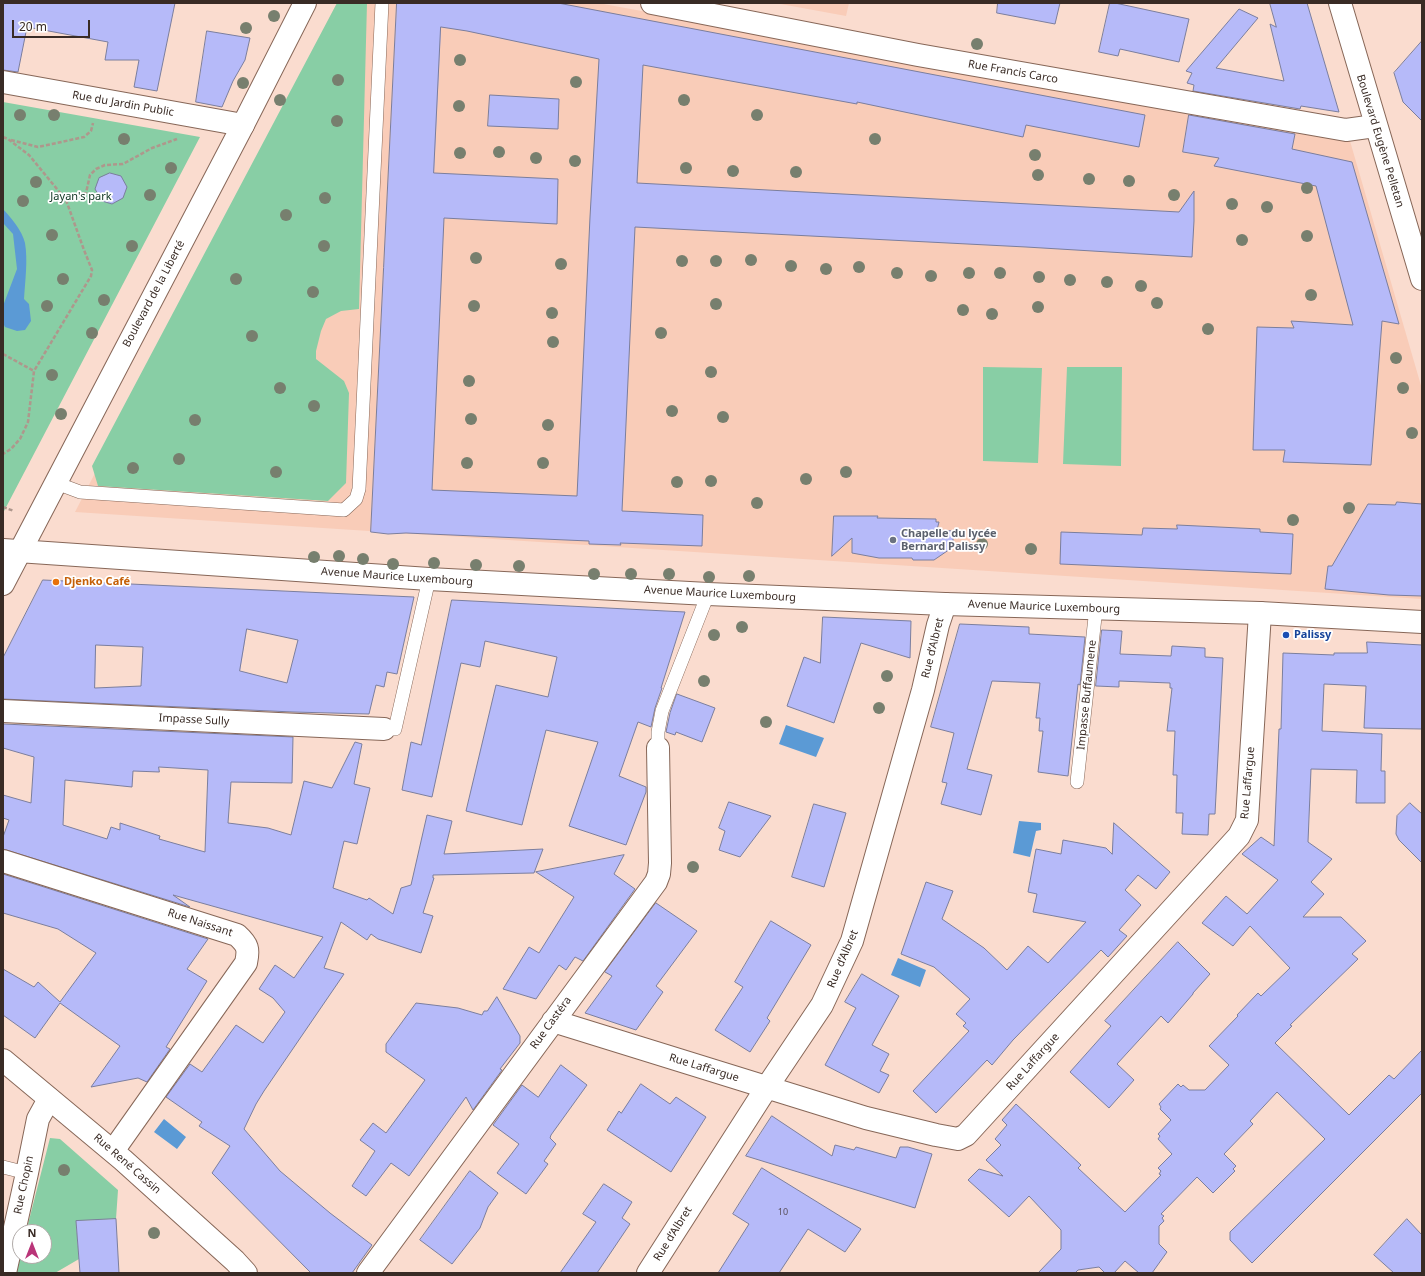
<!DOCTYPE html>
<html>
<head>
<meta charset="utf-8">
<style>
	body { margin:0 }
	#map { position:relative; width:1425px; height:1276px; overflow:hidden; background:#fadccf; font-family:"Noto Sans",sans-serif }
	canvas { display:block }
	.frame { position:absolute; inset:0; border:4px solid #392b25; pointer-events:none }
	.north { position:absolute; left:12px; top:1224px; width:40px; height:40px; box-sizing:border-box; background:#fff; border:1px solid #b0aaa8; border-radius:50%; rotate:0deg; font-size:11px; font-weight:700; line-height:16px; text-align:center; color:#392b25 }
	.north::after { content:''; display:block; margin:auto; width:14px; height:18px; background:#ba3579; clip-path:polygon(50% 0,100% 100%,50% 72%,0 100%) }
	.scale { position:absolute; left:12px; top:20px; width:78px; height:18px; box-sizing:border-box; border:2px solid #392b25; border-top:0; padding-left:5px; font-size:12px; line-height:14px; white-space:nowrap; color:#392b25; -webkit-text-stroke:3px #fff; paint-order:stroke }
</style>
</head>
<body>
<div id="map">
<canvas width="1425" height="1276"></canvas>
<div class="frame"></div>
<div class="north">N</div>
<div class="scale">20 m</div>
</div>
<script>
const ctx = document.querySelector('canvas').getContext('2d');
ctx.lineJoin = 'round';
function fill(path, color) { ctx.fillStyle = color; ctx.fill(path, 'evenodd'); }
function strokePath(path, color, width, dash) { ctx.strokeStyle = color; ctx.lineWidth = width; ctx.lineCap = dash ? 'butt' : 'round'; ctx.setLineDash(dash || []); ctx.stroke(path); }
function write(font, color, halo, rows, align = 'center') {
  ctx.font = font + ' "Noto Sans",sans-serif'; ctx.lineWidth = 3.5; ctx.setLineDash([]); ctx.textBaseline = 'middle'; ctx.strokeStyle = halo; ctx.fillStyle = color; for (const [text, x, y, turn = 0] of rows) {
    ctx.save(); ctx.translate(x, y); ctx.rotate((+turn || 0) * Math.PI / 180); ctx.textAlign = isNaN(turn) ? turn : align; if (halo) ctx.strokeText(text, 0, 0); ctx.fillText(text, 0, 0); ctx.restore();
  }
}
fill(new Path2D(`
	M337,3h261l752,138 72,248v210l-1347,-87z
	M775,3h74l-3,13z`), '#f9ccb8');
fill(new Path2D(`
	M337,3h30l-8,306 -18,2 -15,8 -5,12 -5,20v8l28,22 5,12 -3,90 -18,18 -230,-15 -6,-20z
	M3,102l197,35 -197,376z
	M983,367l59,1 -4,95 -55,-2z
	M1067,367h55l-1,99 -58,-2z
	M50,1138l10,1 58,51 -2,29 -40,2 3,38 -24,14h-39l4,-17h24v-24h-18z`), '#88cea5');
fill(new Path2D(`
	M3,209c8,9 19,21 22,34 3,18 0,38 -1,56l5,5 2,17 -6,9 -8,1 -12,-4 -2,-4v-17l14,-37 -4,-35 -10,-11z
	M786,725l38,13 -8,19 -37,-13z
	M1019,821l22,2v7l-5,1 -6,26 -17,-4z
	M898,958l28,12 -6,17 -29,-12z
	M164,1119l22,18 -9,12 -23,-17z`), '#5b9ad5');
const building = new Path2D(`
	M3,3h172l-18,88 -23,-4 5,-27h-34l3,-18 -81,-15 -9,45 -15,-2z
	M397,3h161l587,112 -6,32 -113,-22 -3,12 -166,-35v2l-214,-39 -6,118 542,29 15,-21v30l-2,36 -166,-10 -391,-20 -13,284 81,4 -1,31 -82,-3 1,2 -32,-1v-3l-183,-8 -18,1 -17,-2zM441,27l26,4 132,28 -9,158 -13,279 -145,-6 12,-272 113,6 1,-45 -124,-6z
	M998,3h62l-5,21 -58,-11z
	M1110,3h5l74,16 -10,43 -59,-13 -2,7 -19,-4z
	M1270,3h37l32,109 -38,-6 -1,3 -107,-18 1,-6 -7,-2 5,-10 -6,-2 53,-62 19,9 -42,50 68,13 -14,-57 6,3z
	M207,31l43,7 -5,22 -12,21 -11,26 -26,-5z
	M1422,41v80l-19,-19 -9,-29z
	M490,95l69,4 -1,30 -70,-3z
	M1189,115l106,19 -3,15 60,13 47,162 -17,-3 -11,144 -88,-3 2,-12h-32l4,-123 37,1 -3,-7 62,4 -37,-139 -102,-20 5,-8 -36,-6z
	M110,173l11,3 6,11 -4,11 -11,6 -10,-3 -7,-12 4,-11z
	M1397,502l25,2v92l-33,-1 -64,-6 3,-23h4l36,-62 27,1z
	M834,516h44l-1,2 59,1v3h3l-2,8 16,1v16l-19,13h-21l-1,-2h-33l-27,-5v-15l-20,18z
	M1177,525l83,4v3l33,2 -2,40 -231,-10 1,-32 81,3 1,-7 34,1z
	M43,580l240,11 131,6 -17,77 -10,-2 -3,15 -8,-2 -7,29 -76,-2 -290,-13v-41zM247,629l51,11 -11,43 -47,-12zM96,645l47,2 -2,39 -46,2z
	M452,600l233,12 -24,76h1l-7,20 -4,19 -13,-5 -19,54 27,11v5l-20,53 -57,-19 29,-84 -52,-12 -24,95 -56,-14 30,-126 52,12 9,-40 -72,-16 -5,26 -19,-4 -29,134 -30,-7 9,-48 10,3z
	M823,617l88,4 -1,37 -49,-15 -27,80 -47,-17 17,-49 16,6z
	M960,624l69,3v7l56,3 -5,48 -2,-1 -10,92 -30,-4 5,-41h-4l1,-13h-4l4,-35 -48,-2 -25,88 25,6 -11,40 -40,-11 6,-21 -5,-1 12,-49 -23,-6z
	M1102,630l20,1 -2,23 51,2 1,-10 33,2v9l18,1 -8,156h-6l-1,21 -26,-1 1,-21h-7l1,-38h-4l2,-44h-8l5,-43h-2v-5l-51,-2v6l-23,-1z
	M1367,642l55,3v84l-58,-1 2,-42 -42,-2 -2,47 60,3 -1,37h4v32h-29l1,-33 -46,-1 -3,73 24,17 -21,23 13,12 -21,23h38l25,24 -14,13 6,5 -68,66 2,1 -17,17 74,72 40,-40 5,4 28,-29v43l-170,170 -22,-23v-8l95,-93 -48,-47 -27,29 3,3 -29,30 12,12 -3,3 2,2 -22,22 -16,-16 -36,37 3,2 -2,2 2,3 -5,5v18l8,8 -15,21h-13l-14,-12 -11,12h-9l-6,-6 -21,3 -3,3h-37l23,-24v-19l-32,-34 -20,21 -41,-37 11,-11 24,7 -17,-16 15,-15 -6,-6 12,-14 -5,-5 14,-16 65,61 -3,3 47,44 36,-37 -2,-1 2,-3 -3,-3 14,-14 -14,-15 2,-3 -2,-2 13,-14 -11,-11 1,-2 -2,-3 19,-20 3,3 2,-2 6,5h16l24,-25 -20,-19 29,-30 -1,-1 21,-22 3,3 29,-28 -40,-42 -17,20 -31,-23 24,-27 21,18 31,-34 -36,-26 19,-17 13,9 5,-117h2l2,-76 51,2v-2h33z
	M677,694l38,14 -13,34 -26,-10 -1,3 -9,-3 4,-19z
	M3,724l290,13 -1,46 -61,-1 -3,41 40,5 23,7 13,-54 28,7 23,-46 7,2 -8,40 16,4 -13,56 -13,-3 -11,47 34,12 2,-2 24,16 8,-26 10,-3 16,-70 25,6 -8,33 99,-5 -9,24 -101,2v3h1l-11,35 10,3 -12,37 -43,-14 -7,-5 -4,6 -26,-18 -17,46 20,6 -80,117 -8,13 -12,25 36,42 50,42 42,32 -20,28h-41l-99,-100 18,-27 -31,-20 3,-4 -36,-25 24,-33 12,8 34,-47 27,18 22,-31 -12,-14 -14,-9 16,-24 19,13 29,-41 -150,-42 17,12 -187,-58v-12l6,-17 -6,-2v-23l28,8 3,-46 -31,-9zM159,767l49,3 -3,82 -46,-13 1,-3 -40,-13v7l-9,-3 -4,12 -44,-14 2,-45 67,7 1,-16 26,1z
	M729,802l42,14 -31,41 -21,-7 6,-19 -6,-3z
	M1410,803l12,11v49l-23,-23 -3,-6 1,-18z
	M814,804l32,9 -22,74 -32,-10z
	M1114,823l56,49 -14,17 -18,-14 -13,15 16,15 -22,25 8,6 -19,21 -7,-7 -88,90 -21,25 -5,-5 -51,53 -23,-22 56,-60 -6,-5 3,-3 -10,-9 14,-15 -36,-32 -33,-13 25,-72 27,9 -11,28 42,29 23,22 21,-24 20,17 38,-41 -53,-10 4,-18 -9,-2 8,-43 25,5 2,-14 43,8 6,6z
	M624,855l-10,19 21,15 -52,72 -8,-4 -9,13 -7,-5 -23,34 -33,-10 26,-42 10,6 35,-56 -38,-25z
	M3,874l205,65 -21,30 20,12 -41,66 4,2 -23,33 -9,-4 -47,9 29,-41 -60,-43 -25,35 -32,-23v-46l31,18 4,-5 22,20 36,-49 -38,-24 -55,-16z
	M656,903l41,28 -41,55 7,6 -27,38 -51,-17 27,-37 -7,-4z
	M771,921l40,24 -44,73 3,3 -20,31 -35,-22 28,-43 -8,-5z
	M1178,942l32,32 -17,19v1l-25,29 -7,-7 -44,48 17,16 -25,28 -39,-36 41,-46 -6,-5z
	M862,974l37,22 -27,49 17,9 -9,17 9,4 -10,18 -54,-28 31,-57 -11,-6z
	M497,997l23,39v7l-20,26 2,1 -29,40 -7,-13 -57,79 -18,-13 -25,33 -14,-10 23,-35 -15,-11 13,-17 13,10 39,-53 -39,-28v-8l30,-41 42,5 24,7 2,-4h3z
	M561,1065l26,20 -36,50 -1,3 6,6 -12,17 4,3 -22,30 -29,-21 22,-29 -26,-19 29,-40 16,12z
	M641,1084l29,20 6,-7 30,20 -35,55 -64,-42 12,-19 2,2z
	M772,1116l60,40 3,-11 19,5 2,-3 40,11 4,-11h8l24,7 -17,54 -169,-52z
	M762,1168l99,61 -16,23 -37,-23 -29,44h-61l31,-49 -16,-10z
	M470,1171l28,22 -10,14 -8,21 -28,36 -32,-24z
	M604,1184l28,18 -10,16 8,6 -33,49h-37l36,-51 -13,-8z
	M116,1219l3,54h-39l-4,-52z
	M1407,1219l15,16v38h-28l-20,-18z`);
fill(building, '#b6baf9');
strokePath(building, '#7b7e9d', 1);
const lane = new Path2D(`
	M56,483l24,9 264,18 12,-11 3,-10 23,-486
	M384,729h11l34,-150
	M658,748v-16l4,-21 46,-117
	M1077,782l19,-174
	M3,1167l24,6`);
const street = new Path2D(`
	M652,3l266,52 428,75 29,-4
	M3,82l240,43
	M3,711l381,18
	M3,861l234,74c11,10 12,14 9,28l-133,188
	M553,1021l313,97 70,17 22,4 8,-4 273,-299 8,-16 13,-207
	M5,1273l22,-100 11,-54 11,-20
	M368,1273l288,-391 3,-8 1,-11 -2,-115
	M648,1273l119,-186 55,-82 30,-64 71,-251 15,-65 7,-21`);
const secondary = new Path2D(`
	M1340,3l82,276
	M3,550l426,29 279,15 237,10 315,9 162,9
	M3,1060l120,100 112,101 11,12`);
const primary = new Path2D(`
	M3,584l240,-459 62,-122`);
strokePath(lane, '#876758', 14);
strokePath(street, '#876758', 24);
strokePath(secondary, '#876758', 24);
strokePath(primary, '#876758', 24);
strokePath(new Path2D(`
	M3,137l5,2 21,16 37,45 18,50 8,20 -1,6 -57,95 -6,51 -8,17 -9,10 -8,5
	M11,140l27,7 14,-3 32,-7 7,-6 2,-8
	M66,200l20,-7 4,-18 6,-6 9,-4 18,-1 29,-16 25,-9
	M3,354l31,17
	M3,507l11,4`), '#ae978c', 2.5, [4, 2]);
strokePath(lane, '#fff', 13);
strokePath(street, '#fff', 22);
strokePath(secondary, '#fff', 22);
strokePath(primary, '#fff', 22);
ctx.fillStyle = '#777f6e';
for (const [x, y] of [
	[274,16],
	[246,28],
	[977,44],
	[460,60],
	[338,80],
	[576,82],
	[243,83],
	[280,100],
	[684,100],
	[459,106],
	[20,115],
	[54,115],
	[757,115],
	[337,121],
	[124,139],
	[875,139],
	[499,152],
	[460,153],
	[1035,155],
	[536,158],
	[575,161],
	[171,168],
	[686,168],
	[733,171],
	[796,172],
	[1038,175],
	[1089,179],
	[1129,181],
	[36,182],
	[1307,188],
	[150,195],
	[1174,195],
	[325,198],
	[23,201],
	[1232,204],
	[1267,207],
	[286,215],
	[52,235],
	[1307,236],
	[1242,240],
	[132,246],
	[324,246],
	[476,258],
	[751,260],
	[682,261],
	[716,261],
	[561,264],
	[791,266],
	[859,267],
	[826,269],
	[897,273],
	[969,273],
	[1000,273],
	[931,276],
	[1039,277],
	[63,279],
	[236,279],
	[1070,280],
	[1107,282],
	[1141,286],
	[313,292],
	[1311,295],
	[104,300],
	[1157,303],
	[716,304],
	[47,306],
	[474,306],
	[1038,307],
	[963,310],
	[552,313],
	[992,314],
	[1208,329],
	[92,333],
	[661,333],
	[252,336],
	[553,342],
	[1396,358],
	[711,372],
	[52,375],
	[469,381],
	[280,388],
	[1403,388],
	[314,406],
	[672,411],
	[61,414],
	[723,417],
	[471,419],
	[195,420],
	[548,425],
	[1412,433],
	[179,459],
	[467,463],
	[543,463],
	[133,468],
	[276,472],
	[846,472],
	[806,479],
	[711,481],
	[677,482],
	[757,503],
	[1349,508],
	[1293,520],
	[982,544],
	[1031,549],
	[339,556],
	[314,557],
	[363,559],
	[434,563],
	[393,564],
	[476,565],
	[519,566],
	[594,574],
	[631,574],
	[669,574],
	[749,576],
	[709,577],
	[742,627],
	[714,635],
	[887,676],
	[704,681],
	[879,708],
	[766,722],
	[693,867],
	[64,1170],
	[154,1233]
]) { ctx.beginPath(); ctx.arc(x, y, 6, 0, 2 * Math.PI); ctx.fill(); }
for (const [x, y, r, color] of [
	[893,540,4,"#6b7280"],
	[56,582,4,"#e8710a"],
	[1286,635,4,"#1a4fb4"]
]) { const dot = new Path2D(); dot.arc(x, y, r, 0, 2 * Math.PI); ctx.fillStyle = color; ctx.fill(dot); strokePath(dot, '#fff', 1.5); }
write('9px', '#584f5a', null, [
	["10",783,1212]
]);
write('11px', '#392b25', '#fff', [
	["Rue Francis Carco",1013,72,10],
	["Rue du Jardin Public",123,104,10],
	["Boulevard Eugène Pelletan",1380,141,73],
	["Boulevard de la Liberté",154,294,-62],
	["Avenue Maurice Luxembourg",397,577,4],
	["Avenue Maurice Luxembourg",720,594,3],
	["Avenue Maurice Luxembourg",1044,607,2],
	["Rue d’Albret",933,648,-76],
	["Impasse Buffaumene",1087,695,-84],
	["Impasse Sully",194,720,3],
	["Rue Laffargue",1248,783,-85],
	["Rue Naissant",200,923,18],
	["Rue d’Albret",843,959,-67],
	["Rue Castéra",551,1023,-54],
	["Rue Laffargue",1033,1062,-48],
	["Rue Laffargue",704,1068,17],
	["Rue René Cassin",127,1164,41],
	["Rue Chopin",24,1185,-78],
	["Rue d’Albret",673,1234,-58]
]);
write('11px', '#0c331f', '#fff', [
	["Jayan's park",81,197]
]);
write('bold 11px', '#5b616d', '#fff', [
	["Chapelle du lycée",901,534],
	["Bernard Palissy",901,547]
], 'left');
write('bold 11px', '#c56008', '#fff', [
	["Djenko Café",64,582]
], 'left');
write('bold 11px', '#164399', '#fff', [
	["Palissy",1294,635]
], 'left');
</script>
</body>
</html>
